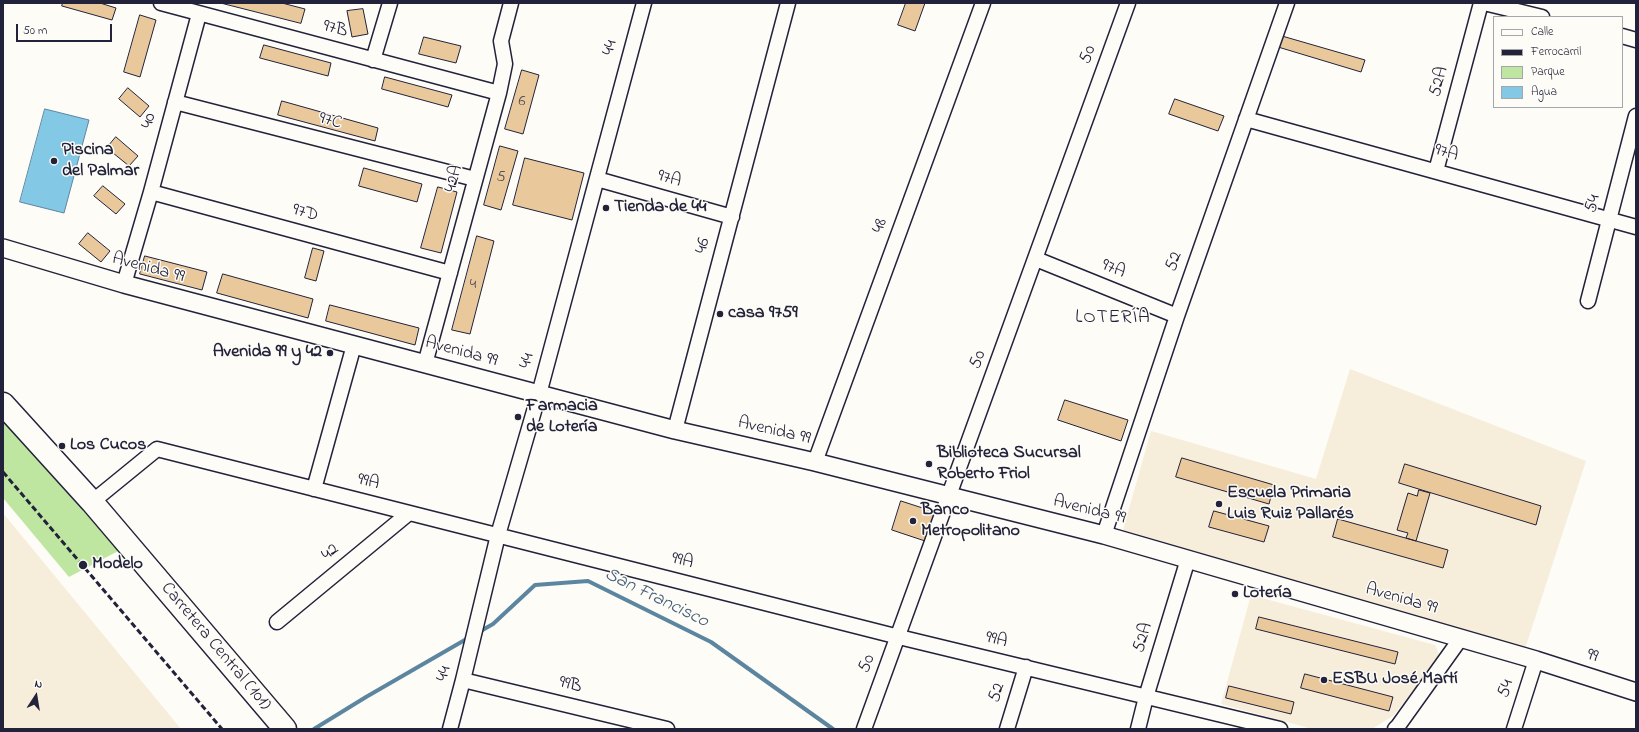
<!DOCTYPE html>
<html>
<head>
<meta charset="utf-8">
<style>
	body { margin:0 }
	#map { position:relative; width:1639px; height:732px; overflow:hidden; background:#fdfcf7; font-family:"Indie Flower",sans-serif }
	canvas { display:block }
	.frame { position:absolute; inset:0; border:4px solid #22223b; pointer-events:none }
	.legend { position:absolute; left:1493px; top:16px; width:130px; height:92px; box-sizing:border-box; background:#fdfcf7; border:1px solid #a5a5ac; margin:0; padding:5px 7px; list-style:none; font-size:12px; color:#22223b }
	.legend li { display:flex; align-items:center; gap:8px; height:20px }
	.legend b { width:20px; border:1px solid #a5a5ac }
	.north { position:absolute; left:16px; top:676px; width:40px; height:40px; -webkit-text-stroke:3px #fdfcf7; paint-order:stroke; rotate:12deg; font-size:11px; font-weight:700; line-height:16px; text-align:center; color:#22223b }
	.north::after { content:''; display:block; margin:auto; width:14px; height:18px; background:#22223b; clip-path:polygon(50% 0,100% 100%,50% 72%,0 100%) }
	.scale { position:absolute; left:16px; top:24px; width:96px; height:18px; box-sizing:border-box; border:2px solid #22223b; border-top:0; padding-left:5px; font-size:12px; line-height:14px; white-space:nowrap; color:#22223b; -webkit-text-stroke:3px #fdfcf7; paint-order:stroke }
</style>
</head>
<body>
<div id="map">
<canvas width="1639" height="732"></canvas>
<div class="frame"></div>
<ul class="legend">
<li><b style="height:5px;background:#fdfcf7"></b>Calle</li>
<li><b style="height:5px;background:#22223b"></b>Ferrocarril</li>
<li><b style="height:11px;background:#bfe6a1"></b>Parque</li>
<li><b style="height:11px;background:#83c8e4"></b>Agua</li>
</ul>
<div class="north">N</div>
<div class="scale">50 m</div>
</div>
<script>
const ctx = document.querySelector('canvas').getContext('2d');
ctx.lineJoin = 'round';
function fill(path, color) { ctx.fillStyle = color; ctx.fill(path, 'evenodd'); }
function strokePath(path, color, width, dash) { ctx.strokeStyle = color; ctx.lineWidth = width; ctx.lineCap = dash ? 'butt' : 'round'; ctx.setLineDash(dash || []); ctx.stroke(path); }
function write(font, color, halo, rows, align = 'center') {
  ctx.font = font + ' "Indie Flower",sans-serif'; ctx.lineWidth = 3; ctx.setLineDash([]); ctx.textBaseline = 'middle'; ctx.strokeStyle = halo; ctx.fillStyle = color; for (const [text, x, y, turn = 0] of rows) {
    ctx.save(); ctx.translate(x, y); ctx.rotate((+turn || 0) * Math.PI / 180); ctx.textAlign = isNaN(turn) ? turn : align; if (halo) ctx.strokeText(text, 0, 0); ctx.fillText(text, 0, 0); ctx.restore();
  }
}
fill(new Path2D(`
	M1350,369l236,92 -61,188 -402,-119 28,-99 165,48z
	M3,513l178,216h-178z
	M1251,595l184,50 5,11 -47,60 -21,13h-60l-91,-25z`), '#f7eddb');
fill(new Path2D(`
	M3,413l119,136 -53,28 -66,-79z`), '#bfe6a1');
const water = new Path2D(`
	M45,109l44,11 -25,93 -44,-11z`);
fill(water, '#83c8e4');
strokePath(water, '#5c86a0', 1);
strokePath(new Path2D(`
	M479,632l14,-8 42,-39 53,-4 123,61 122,87
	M314,729l52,-32 104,-60`), '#5c86a0', 4);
const building = new Path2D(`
	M63,3h37l16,5 -4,12 -50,-14z
	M221,3h61l23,6 -4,14z
	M906,3h19l-10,28 -17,-6z
	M363,9l5,25 -16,3 -5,-26z
	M140,15l16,5 -16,57 -16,-5z
	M1282,36l83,24 -4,12 -83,-25z
	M424,37l37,9 -5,17 -37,-9z
	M264,45l67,18 -3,13 -68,-18z
	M522,70l17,5 -16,59 -18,-5z
	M385,77l67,18 -4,12 -66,-18z
	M128,88l21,18 -9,11 -21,-18z
	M1175,99l49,17 -6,15 -49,-17z
	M282,101l96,27 -3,13 -97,-26z
	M116,137l22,19 -9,10 -22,-18z
	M500,146l18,5 -17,59 -17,-5z
	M525,158l59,15 -12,47 -59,-15z
	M364,168l58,16 -5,18 -58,-16z
	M103,186l22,18 -9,10 -22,-18z
	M438,187l19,5 -16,61 -20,-5z
	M88,233l22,18 -9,11 -22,-18z
	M477,236l17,5 -24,93 -18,-4z
	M313,248l11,3 -8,30 -11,-3z
	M145,256l62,16 -5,18 -62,-16z
	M223,274l90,25 -5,19 -91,-25z
	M330,305l89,23 -4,17 -89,-24z
	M1065,400l63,20 -7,21 -63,-21z
	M1182,458l92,27 -5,19 -93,-27z
	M1405,464l136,42 -5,19 -137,-42z
	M1419,490l11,3 -14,48 -10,-3 2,-5 -11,-3 11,-37 9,3z
	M901,501l34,11 -10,29 -33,-11z
	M1214,511l55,15 -5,16 -55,-15z
	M1338,519l110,31 -5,18 -110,-31z
	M1259,617l139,35 -3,12 -139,-35z
	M1305,674l88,23 -4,14 -88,-23z
	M1229,686l65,16 -3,12 -65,-16z`);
fill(building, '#e9c99b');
strokePath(building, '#22223b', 1);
const minor = new Path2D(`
	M161,3l338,90
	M1484,3l58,14
	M1622,36l14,4
	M373,60l17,-57
	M175,102l300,77
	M1246,119l390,108
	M1436,171l45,-168
	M597,179l135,38
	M151,192l299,81
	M1036,259l141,57
	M124,284l27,-92 48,-178
	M1588,301l48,-185
	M425,364l74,-271 6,-29 -4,-23 10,-38
	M675,430l113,-427
	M815,462l168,-459
	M314,489l40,-144
	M92,502l65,-53 742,188 381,92
	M1104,535l73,-219 110,-313
	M277,622l132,-109
	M463,680l204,49
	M450,729l13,-49 35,-145 41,-141 105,-391
	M864,729l264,-726
	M1007,729l19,-62
	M1138,729l8,-32 42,-138
	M1395,729l3,-3 63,-88
	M1514,729l22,-69`);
const tertiary = new Path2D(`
	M3,248l121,36 415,110 136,36 140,32 289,73 432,125 100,32`);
const primary = new Path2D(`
	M3,404l89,98 193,227`);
strokePath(minor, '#22223b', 17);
strokePath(tertiary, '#22223b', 20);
strokePath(primary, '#22223b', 25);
strokePath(minor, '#fdfcf7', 14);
strokePath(tertiary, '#fdfcf7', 17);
strokePath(primary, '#fdfcf7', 22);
strokePath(new Path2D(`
	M3,472l219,257`), '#22223b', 3, [6, 3]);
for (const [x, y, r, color] of [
	[54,161,4,"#22223b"],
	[606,208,4,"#22223b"],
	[720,314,4,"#22223b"],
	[330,353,4,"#22223b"],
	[518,417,4,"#22223b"],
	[62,446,4,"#22223b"],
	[929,464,4,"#22223b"],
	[1219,504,4,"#22223b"],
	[913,521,4,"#22223b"],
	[83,565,5,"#22223b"],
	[1235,594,4,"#22223b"],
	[1324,680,4,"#22223b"]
]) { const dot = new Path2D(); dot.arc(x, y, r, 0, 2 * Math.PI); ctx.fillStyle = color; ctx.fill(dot); strokePath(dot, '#fdfcf7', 1.5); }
write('16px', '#544c53', null, [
	["6",522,102],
	["5",501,178],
	["4",473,285]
]);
write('18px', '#22223b', '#fdfcf7', [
	["97B",335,30,15],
	["44",611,48,-75],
	["50",1089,55,-70],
	["52A",1440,82,-75],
	["40",150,121,-75],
	["97C",330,122,15],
	["97A",1446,154,16],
	["42A",455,179,-75],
	["97A",669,180,16],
	["54",1594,204,-76],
	["97D",305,214,15],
	["48",881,226,-70],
	["46",704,246,-75],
	["52",1175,262,-71],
	["Avenida 99",148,269,15],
	["97A",1113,270,22],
	["Avenida 99",461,353,15],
	["50",979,360,-70],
	["44",528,361,-75],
	["Avenida 99",774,432,13],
	["99A",368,483,14],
	["Avenida 99",1089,511,14],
	["42",331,553,-40],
	["99A",682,562,14],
	["Avenida 99",1401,600,16],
	["52A",1144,638,-73],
	["99A",996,641,14],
	["Carretera Central (101)",215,647,50],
	["99",1592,657,18],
	["50",868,664,-69],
	["44",445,674,-75],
	["99B",570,686,14],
	["54",1507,689,-73],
	["52",998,693,-73]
]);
write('bold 18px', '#22223b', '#fdfcf7', [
	["Piscina",62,151],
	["del Palmar",62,172],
	["Tienda de 44",614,208],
	["casa 9759",728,314],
	["Avenida 99 y 42",322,353,"right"],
	["Farmacia",526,407],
	["de Lotería",526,428],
	["Los Cucos",70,446],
	["Biblioteca Sucursal",937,454],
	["Roberto Friol",937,475],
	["Escuela Primaria",1227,494],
	["Luis Ruiz Pallarés",1227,515],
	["Banco",921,511],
	["Metropolitano",921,532],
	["Modelo",92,565],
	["Lotería",1243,594],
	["ESBU José Martí",1332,680]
], 'left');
ctx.letterSpacing = '1px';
write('19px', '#22223b', '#fdfcf7', [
	["LOTERÍA",1113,319]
]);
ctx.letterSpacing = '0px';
write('italic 19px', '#445c76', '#fdfcf7', [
	["San Francisco",656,599,26]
]);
</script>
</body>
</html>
